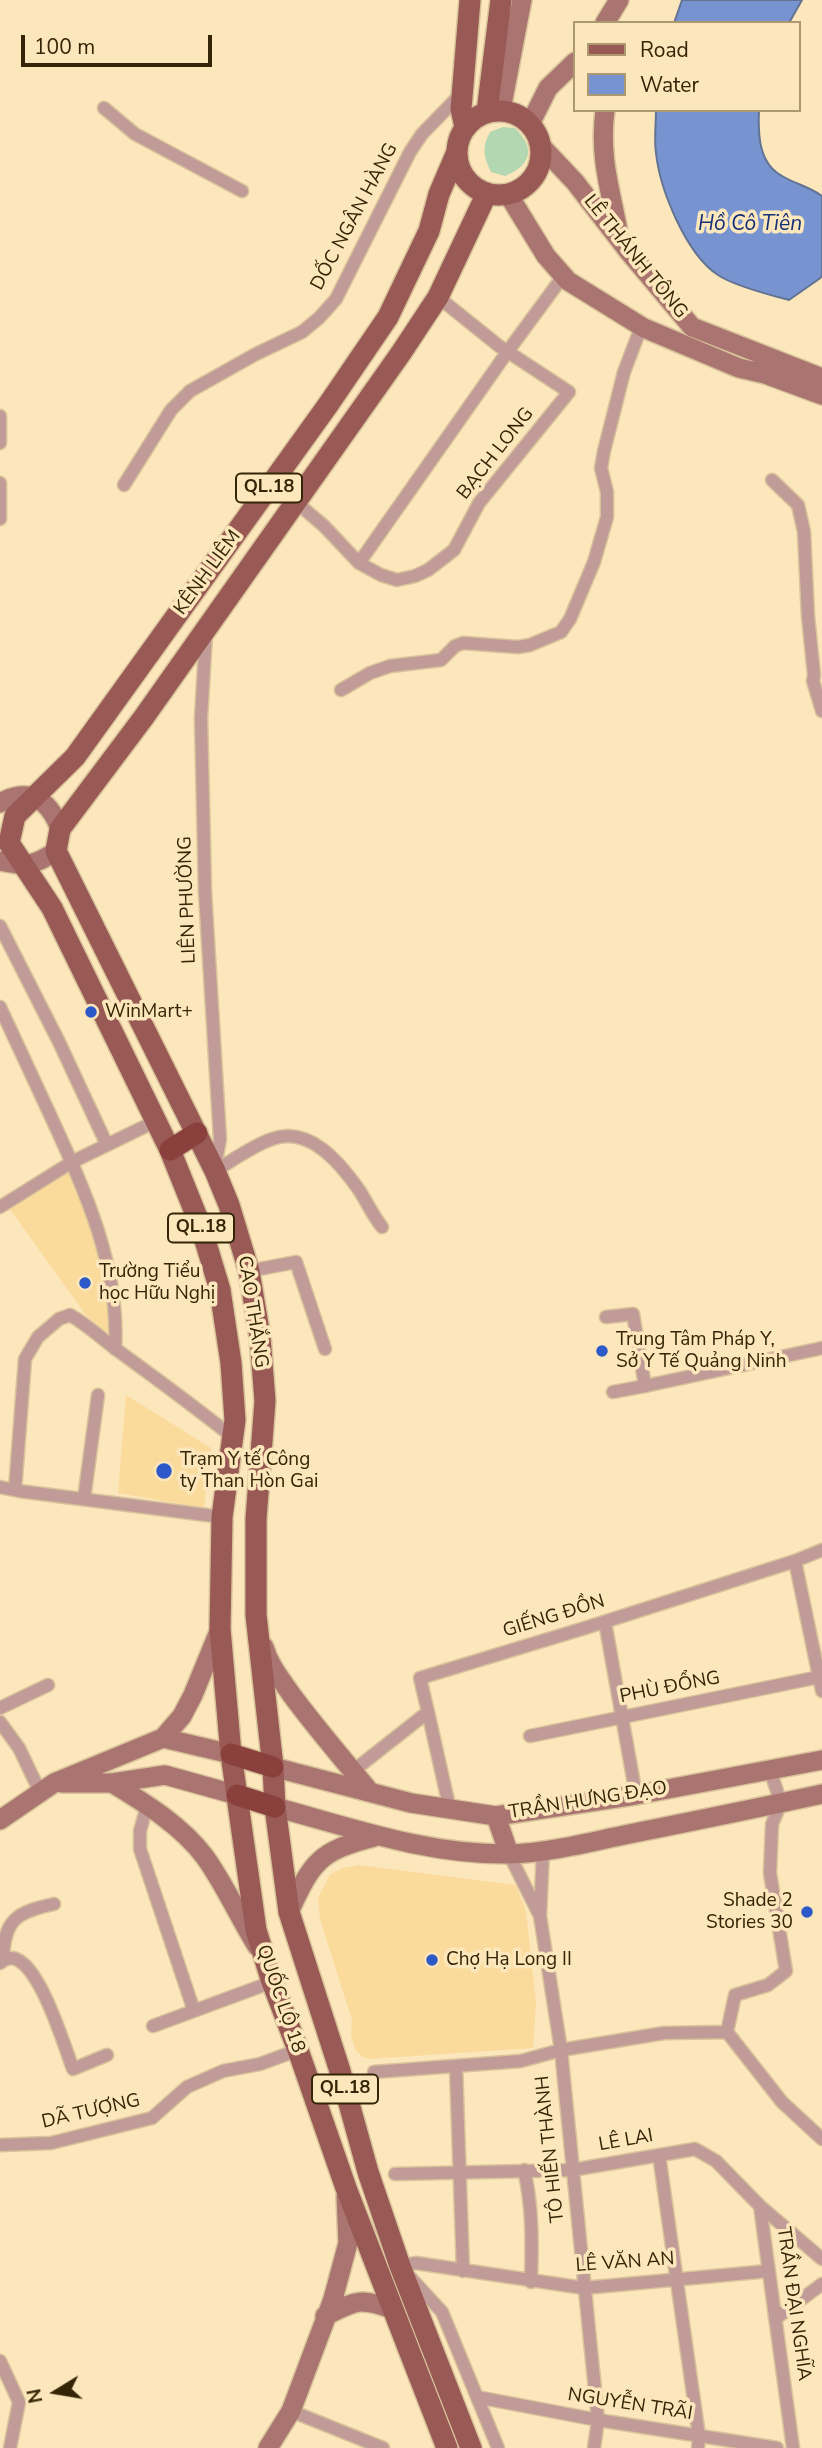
<!DOCTYPE html>
<html>
<head>
<meta charset="utf-8">
<style>
	body { margin:0 }
	#map { position:relative; width:822px; height:2448px; overflow:hidden; background:#fce6bb; font-family:"Nunito Sans",sans-serif }
	canvas { display:block }
	.legend { position:absolute; left:573px; top:21px; width:228px; height:91px; box-sizing:border-box; background:#fce6bb; border:2px solid #ac9972; margin:0; padding:9px 12px; list-style:none; font-size:21px; color:#332505 }
	.legend li { display:flex; align-items:center; gap:14px; height:35px }
	.legend b { width:35px; border:2px solid #ac9972 }
	.north { position:absolute; left:21px; top:2357px; width:70px; height:70px; -webkit-text-stroke:5px #fce6bb; paint-order:stroke; rotate:259deg; font-size:19px; font-weight:700; line-height:28px; text-align:center; color:#332505 }
	.north::after { content:''; display:block; margin:auto; width:24px; height:32px; background:#332505; clip-path:polygon(50% 0,100% 100%,50% 72%,0 100%) }
	.scale { position:absolute; left:21px; top:35px; width:191px; height:32px; box-sizing:border-box; border:4px solid #332505; border-top:0; padding-left:9px; font-size:21px; line-height:24px; white-space:nowrap; color:#332505; -webkit-text-stroke:5px #fce6bb; paint-order:stroke }
</style>
</head>
<body>
<div id="map">
<canvas width="822" height="2448"></canvas>
<ul class="legend">
<li><b style="height:9px;background:#995955"></b>Road</li>
<li><b style="height:19px;background:#7794d0"></b>Water</li>
</ul>
<div class="north">N</div>
<div class="scale">100 m</div>
</div>
<script>
const ctx = document.querySelector('canvas').getContext('2d');
ctx.lineJoin = 'round';
function fill(path, color) { ctx.fillStyle = color; ctx.fill(path, 'evenodd'); }
function strokePath(path, color, width, dash) { ctx.strokeStyle = color; ctx.lineWidth = width; ctx.lineCap = dash ? 'butt' : 'round'; ctx.setLineDash(dash || []); ctx.stroke(path); }
function write(font, color, halo, rows, align = 'center') {
  ctx.font = font + ' "Nunito Sans",sans-serif'; ctx.lineWidth = 7; ctx.setLineDash([]); ctx.textBaseline = 'middle'; ctx.strokeStyle = halo; ctx.fillStyle = color; for (const [text, x, y, turn = 0] of rows) {
    ctx.save(); ctx.translate(x, y); ctx.rotate((+turn || 0) * Math.PI / 180); ctx.textAlign = isNaN(turn) ? turn : align; if (halo) ctx.strokeText(text, 0, 0); ctx.fillText(text, 0, 0); ctx.restore();
  }
}
fill(new Path2D(`
	M71,1171l31,79 9,81 -7,1 -18,-17 -77,-107z
	M126,1395l85,53 -7,60 -86,-15z
	M359,1865l157,20 10,26 10,91 -3,46 -164,11 -6,-2 -7,-6 -5,-15 1,-16 -32,-101 -2,-21 12,-23 12,-7z`), '#fbdb9b');
fill(new Path2D(`
	M503,127l12,1c21,21 16,37 -10,48l-14,-4c-8,-16 -9,-25 -1,-40z`), '#b2d7b1');
const water = new Path2D(`
	M682,0h120l-13,23h-115z
	M656,110h103c-1,23 -1,53 23,66 13,8 26,10 40,20v80l-3,3 -30,21c-19,-5 -55,-14 -71,-25 -32,-21 -58,-85 -62,-122 -2,-14 0,-29 0,-43z`);
fill(water, '#7794d0');
strokePath(water, '#637393', 2);
const street = new Path2D(`
	M104,108l31,26 107,57
	M0,416v27
	M772,480l26,25 6,27 4,84 6,59 -1,6 9,30
	M0,483v36
	M124,485l47,-75 19,-19 66,-37 46,-22 17,-14 17,-19 74,-147 12,-18 39,-40
	M296,502l28,24 35,37 22,12 16,5 18,-4 13,-6 26,-20 25,-47 90,-111 -70,-46 -61,-49
	M359,563l149,-212 56,-76
	M206,633l-5,85 4,174 15,247 -5,28
	M341,690l29,-17 20,-7 51,-6 14,-14 8,-3 55,4 12,-2 31,-13 9,-13 24,-57 13,-45v-25l-6,-24 3,-17 20,-79 16,-42 4,-2
	M0,926l59,116 48,103
	M0,1007c17,37 34,74 52,112 33,72 68,148 63,230
	M215,1171c18,-11 37,-25 57,-32 37,-14 68,24 87,51 8,12 14,26 23,37
	M0,1207l72,-45 84,-41
	M249,1271l47,-9 29,87
	M606,1317l27,-3 12,72 177,-38
	M613,1392l32,-6
	M0,1487l19,4 203,26
	M15,1490l10,-131 13,-22 21,-18 11,-4c19,11 31,23 47,35 40,29 79,58 117,88
	M84,1499l14,-104
	M795,1561l27,130
	M605,1622l31,173
	M0,1708l48,-23
	M428,1712l22,98
	M0,1722l19,26 21,44
	M530,1736l289,-59
	M353,1771l75,-59 -8,-34 165,-50 210,-67 27,-11
	M147,1806l-7,25v18l54,162
	M509,1854l31,62 21,134 37,370 -4,28
	M540,1916l3,-65
	M3,1960c1,-40 13,-48 51,-56
	M0,1963c32,-30 65,86 73,106l34,-14
	M153,2026l119,-44
	M727,2032l55,70 40,37
	M456,2067l7,204
	M374,2072l147,-11 40,-11 103,-17 63,-1 8,-37 33,-10 18,-14 -16,-98 2,-49 9,-21 -11,-33
	M0,2145l51,-2 101,-25 35,-31 36,-16 37,-7 38,-14
	M659,2155l40,281 -1,12
	M524,2170c9,37 8,75 7,112
	M395,2174l177,-4 123,-21 21,12 44,45 62,53
	M760,2206l33,242
	M400,2266l16,-3 168,25 185,-17
	M409,2276l33,36 56,136
	M775,2319l47,-35
	M0,2361l19,41 -9,46
	M477,2397l121,23 179,28
	M291,2411l92,37`);
const secondary = new Path2D(`
	M605,23l14,-23
	M501,110l21,-110
	M605,110c-6,46 5,78 13,121
	M530,124l18,-36 27,-26
	M541,146l34,36 54,70 63,75 130,51
	M508,194l38,62 22,25 76,47 95,40 26,6 57,21
	M0,803c29,-16 49,-4 60,26
	M0,861c26,6 34,5 56,-10
	M264,1647c5,18 16,31 27,47 25,34 52,65 79,98
	M163,1738l19,-22 11,-21 27,-66
	M273,1767l138,36 85,13 140,-21 186,-35
	M62,1783h50l53,-8 72,20
	M112,1783c33,20 70,43 93,74 20,28 34,60 52,89
	M275,1807c77,21 153,48 234,47 40,-1 81,-12 120,-20 65,-13 129,-26 193,-40
	M496,1816l13,38
	M0,1820l54,-37 109,-45 68,16
	M289,1912c23,-50 30,-61 85,-75
	M325,2316c31,-15 34,-19 67,-7
	M268,2448l23,-37 42,-112 15,-56 -2,-47`);
const primary = new Path2D(`
	M457 153a42 42 0 1 1 84 0a42 42 0 1 1-84 0Z
	M487,112l14,-112
	M465,127l-4,-18 9,-109
	M447,2448l-101,-260 -48,-138 -27,-71 -15,-49 -25,-176 -11,-125 2,-112 13,-97 -4,-57 -11,-73 -19,-63 -31,-77 -118,-242 -43,-65 6,-27 60,-59 253,-352 60,-88 41,-86 10,-37 18,-42
	M471,2448l-71,-182 -32,-94 -28,-101 -51,-159 -14,-105 -2,-40 -17,-152v-96l9,-118 -5,-64 -11,-66 -20,-66 -14,-34 -159,-320 4,-22 84,-112 257,-364 37,-56 49,-104`);
const highway = new Path2D(`
	M170,1150l27,-17
	M231,1754l42,13
	M237,1795l38,12`);
strokePath(street, '#d8c39a', 15);
strokePath(secondary, '#d8c39a', 22);
strokePath(primary, '#d8c39a', 24);
strokePath(highway, '#d8c39a', 24);
strokePath(street, '#c19b97', 12);
strokePath(secondary, '#aa7570', 19);
strokePath(primary, '#995955', 21);
strokePath(highway, '#8a403d', 21);
for (const [x, y, r, color] of [
	[91,1012,7,"#2d59c8"],
	[85,1283,7,"#2d59c8"],
	[602,1351,7,"#2d59c8"],
	[164,1471,9,"#2d59c8"],
	[807,1912,7,"#2d59c8"],
	[432,1960,7,"#2d59c8"]
]) { const dot = new Path2D(); dot.arc(x, y, r, 0, 2 * Math.PI); ctx.fillStyle = color; ctx.fill(dot); strokePath(dot, '#fce6bb', 2.5); }
for (const [x, y, w] of [
	[269,488,66],
	[201,1228,66],
	[345,2089,66]
]) { const box = new Path2D(); box.roundRect(x - w / 2, y - 14.5, w, 29, 5); ctx.fillStyle = '#fce6bb'; ctx.fill(box); strokePath(box, '#332505', 2); }
write('bold 18px', '#332505', null, [
	["QL.18",269,488],
	["QL.18",201,1228],
	["QL.18",345,2089]
]);
write('19px', '#332505', '#fce6bb', [
	["DỐC NGÂN HÀNG",355,217,-62],
	["LÊ THÁNH TÔNG",635,257,51],
	["BẠCH LONG",496,454,-52],
	["KÊNH LIÊM",208,573,-54],
	["LIÊN PHƯỜNG",188,900,-92],
	["CAO THẮNG",252,1312,81],
	["GIẾNG ĐỒN",554,1617,-17],
	["PHÙ ĐỔNG",670,1688,-11],
	["TRẦN HƯNG ĐẠO",588,1801,-9],
	["QUỐC LỘ 18",280,1999,71],
	["DÃ TƯỢNG",91,2112,-13],
	["LÊ LAI",626,2141,-10],
	["TÔ HIẾN THÀNH",551,2149,-96],
	["LÊ VĂN AN",625,2263,-4],
	["TRẦN ĐẠI NGHĨA",793,2304,82],
	["NGUYỄN TRÃI",630,2405,9]
]);
write('19px', '#332505', '#fce6bb', [
	["WinMart+",105,1012],
	["Trường Tiểu",99,1272],
	["học Hữu Nghị",99,1294],
	["Trung Tâm Pháp Y,",616,1340],
	["Sở Y Tế Quảng Ninh",616,1362],
	["Trạm Y tế Công",180,1460],
	["ty Than Hòn Gai",180,1482],
	["Shade 2",793,1901,"right"],
	["Stories 30",793,1923,"right"],
	["Chợ Hạ Long II",446,1960]
], 'left');
write('italic 21px', '#143077', '#fce6bb', [
	["Hồ Cô Tiên",750,225]
]);
</script>
</body>
</html>
